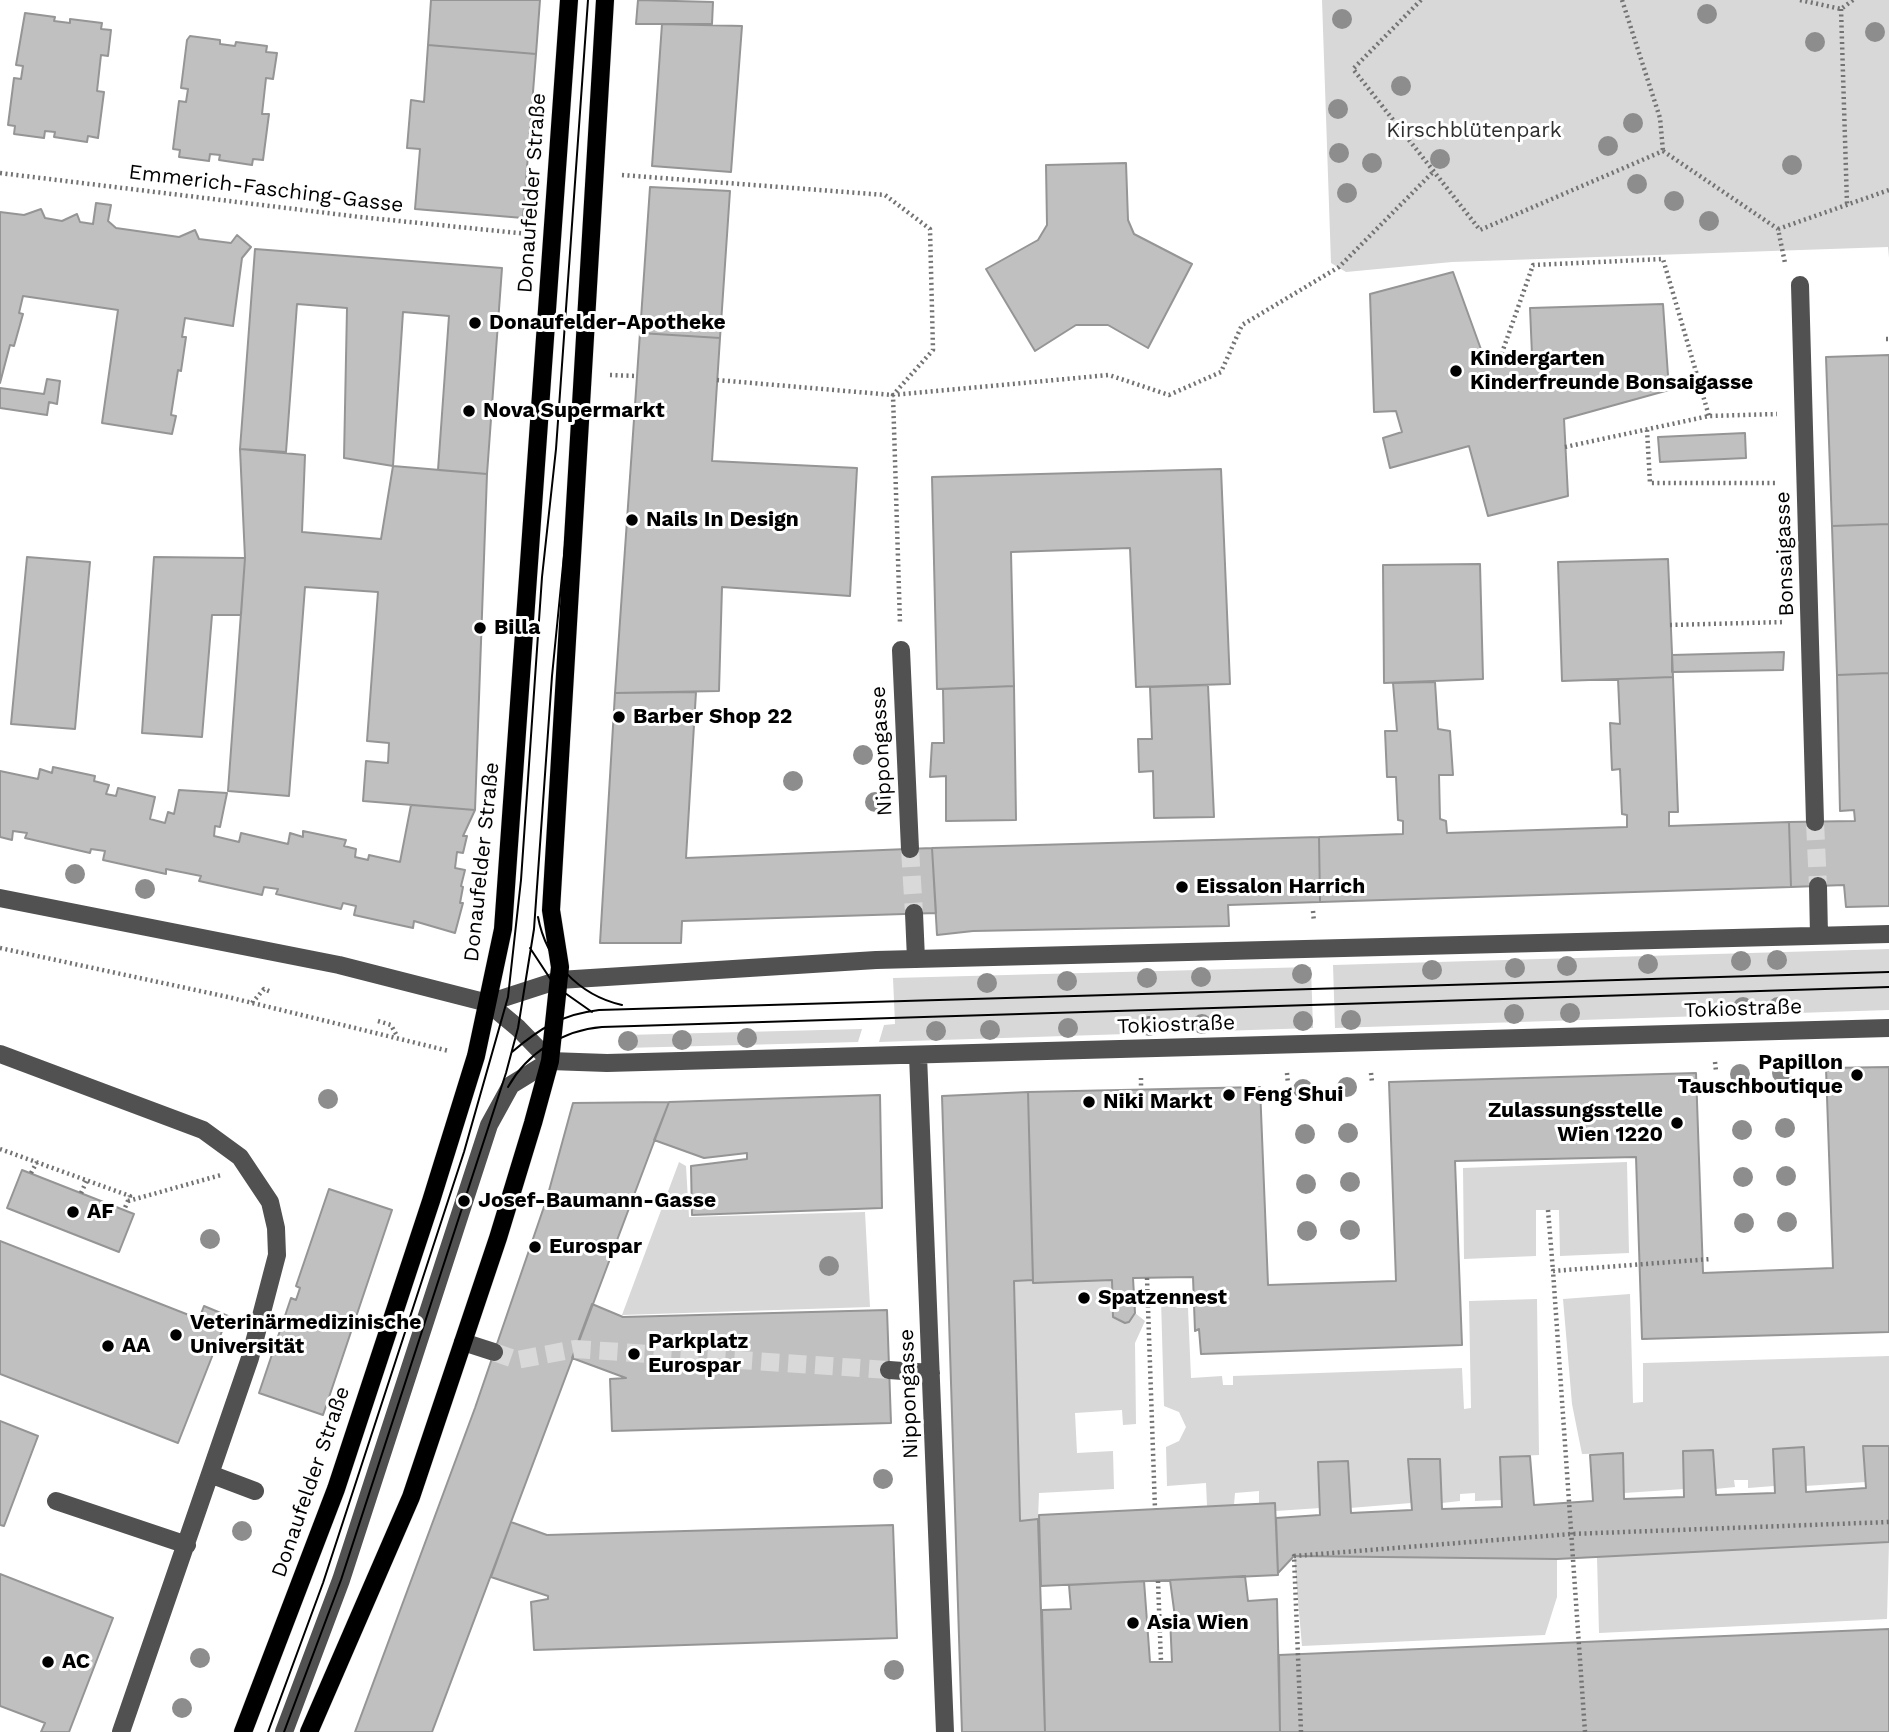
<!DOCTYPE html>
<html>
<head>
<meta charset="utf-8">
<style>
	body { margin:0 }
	canvas { display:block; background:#fff }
</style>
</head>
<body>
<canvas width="1889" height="1732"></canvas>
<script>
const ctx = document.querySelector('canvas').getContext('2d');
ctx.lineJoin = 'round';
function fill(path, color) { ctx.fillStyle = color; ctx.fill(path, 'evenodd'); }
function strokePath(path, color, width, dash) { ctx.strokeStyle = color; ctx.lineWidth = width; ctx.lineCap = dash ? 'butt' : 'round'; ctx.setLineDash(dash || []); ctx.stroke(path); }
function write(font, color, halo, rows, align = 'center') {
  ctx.font = font + ' "Work Sans",sans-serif'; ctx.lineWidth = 6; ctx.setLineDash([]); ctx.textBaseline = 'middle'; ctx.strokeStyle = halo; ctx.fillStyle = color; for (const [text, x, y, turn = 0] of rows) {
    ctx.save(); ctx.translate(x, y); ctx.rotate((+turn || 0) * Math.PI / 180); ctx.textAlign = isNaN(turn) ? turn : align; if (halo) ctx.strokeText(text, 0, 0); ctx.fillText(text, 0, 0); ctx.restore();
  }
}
fill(new Path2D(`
	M1322,0h567v258l-1,-11 -436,15 -106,10 -15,-9z
	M1889,949v61l-554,18 -2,-63z
	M1311,967l2,61 -434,14 5,-17 11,-1 -2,-46z
	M862,1029l-4,13 -234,6 1,-13z
	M679,1162l7,4 3,51 176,-5 5,95 -248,8z
	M1627,1162l2,91 -69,3 -1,-46h-23v46l-72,3 -1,-91z
	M1147,1278l-14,1 2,34 10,8 -10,22 1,81 -13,1 -1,-15 -47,3 2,40 36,-2 1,38 -75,4 -1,26 -18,2 -6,-240z
	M1630,1294l3,109 10,-1v-39l246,-7v90l-26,1 3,35 -61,4 -1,-39 -31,2 1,37 -26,2v-8h-14l1,7 -20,2 -32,-38 1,38 -60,4 -2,-40 -40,1 -10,-50 -9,-105z
	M1168,1298l9,10h11l3,70 31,-2 1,9h10v-9l229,-8 2,41 7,-1 -2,-107 68,-2 2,156 -39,2 2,43 -27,1v-8l-15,1v7l-18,2 -2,-44h-31l2,44 -61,5 -3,-47 -29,1 2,46 -44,3 -1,-8 -16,1v-13l-24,2 -1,12 -27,1 -1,-23 -39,3 -1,-39 13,-6 7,-14 -7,-15 -15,-6 -3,-107z
	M1889,1542l-2,77 -288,14 -2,-76z
	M1294,1556l263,3v38l-12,38 -243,11z`), '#d8d8d8');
const building = new Path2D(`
	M431,0h109l-4,54 -108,-9z
	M638,0l75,2 -1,22h-76z
	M25,13l30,4 -1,4 16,2v-4l32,4 -1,6 10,1 -3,26 -7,-1 -4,36 7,1 -6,46 -10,-2 -1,6 -33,-5 1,-5 -10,-1 -1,7 -30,-4 1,-8 -7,-1 6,-47 7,1 2,-13 -7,-1z
	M662,24l80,2 -11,146 -79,-6z
	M190,36l30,4v4l15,2 1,-4 31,4 -1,6 11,1 -4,26 -7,-1 -4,36h7l-6,46 -10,-1 -1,6 -33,-5 1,-5 -10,-1 -1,7 -30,-4 1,-7 -7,-1 6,-48 7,1 2,-13 -7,-1 6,-48z
	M428,45l108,9 -13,164 -108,-9 5,-60 -13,-1 4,-48 13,2z
	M1126,163l2,57 6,14 58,30 -44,84 -40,-23h-32l-41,26 -49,-82 52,-29 9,-15 -1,-60z
	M650,187l80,4 -10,147 -80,-5z
	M96,203l15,2 -3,16 8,7 63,9 16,-7 4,9 32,4 6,-8 14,12 -9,11 -9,68 -48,-8 -3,19h4l-5,34 -3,-1 -7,45 5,1 -4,18 -70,-11 16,-113 -95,-14 -4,17 4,1 -9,32 -4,-1 -10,38v-171l24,3 17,-6 4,9 17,3 15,-7 3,8 13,2z
	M255,249l247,19 -15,206 -49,-4 11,-154 -46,-4 -10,154 -49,-8 3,-150 -50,-4 -11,148 -46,-3z
	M1453,272l34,94 45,-11 -2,-47 133,-4 6,86 -105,29 4,77 -80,20 -19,-70 -79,22 -7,-30 19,-6 -6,-21 -22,1 -4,-118z
	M640,333l80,5 -8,123 145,7 -7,128 -128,-9 -3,104 -104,2z
	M1889,355v169l-57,2 -6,-169z
	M47,379l13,2 -3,23 -8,-2 -2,13 -47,-7v-20l44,6z
	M1745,433l1,25 -86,4 -2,-25z
	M240,449l65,6 -3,77 79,7 12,-73 94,8 -12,336 -112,-9 3,-40 22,2 1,-20 -22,-2 11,-149 -73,-5 -16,209 -61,-5 17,-233z
	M1221,469l9,215 -94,3 -6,-139 -119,4 3,134 -77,3 -5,-212z
	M1889,524v149l-52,2 -5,-149z
	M27,557l63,5 -15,167 -64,-5z
	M154,557l91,1 -4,57h-29l-10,122 -60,-4z
	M1668,559l5,118 -111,4 -4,-119z
	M1480,564l3,115 -99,4 -1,-118z
	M1784,652l-1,18 -111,2v-17z
	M1889,673v233l-43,1 -2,-22 -53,2 -2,-65 66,-1 -1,-11 -14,1 -3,-136z
	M1673,677l5,135h-9v14l120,-4 2,65 -471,15 -1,-65 84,-3v-13l-5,-1 -2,-43h-9l-2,-46h12l-4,-48 42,-1 3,47 12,2 3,44h-14l1,44 6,2 1,12 180,-6v-12l-5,-1 -2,-45 -8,1 -2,-47 10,1 -2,-45z
	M1208,685l6,132 -60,1 -1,-47 -14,1 -1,-33h14l-2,-52z
	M1014,686l2,134 -70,1v-45l-16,1 2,-34h12l-1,-54z
	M696,692l-10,166 246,-10 4,65 -254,8 -1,22h-81l15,-250z
	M53,767l42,9 -1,5 15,4 -3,9 10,2 2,-8 37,9 -5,22 15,4 3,-11 6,2 5,-24 48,3 -7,34 -5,-1 -1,10 25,6 2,-9 47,11 2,-11 13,4v-6l43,9 -2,6 12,3 -1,8 13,3 1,-5 31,7 11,-57 64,5 -12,26h4l-4,17 -6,-1 -2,16 10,2 -4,16 2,1 -3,16h3l-8,30 -41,-12 -1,7 -59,-13 2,-9 -13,-3 -2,6 -65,-15 2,-5 -14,-2 -2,8 -63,-14 2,-5 -35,-7v5l-63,-14 2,-9 -14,-2 -1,4 -65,-15 2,-5 -14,-2 -1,9 -12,-3v-66l38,8 2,-10 12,4z
	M1319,837l1,65 -92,3 1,21 -256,5 -36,4 -5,-87z
	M1889,1067v265l-247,7 -6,-182 -181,4 7,184 -261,9 -2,-25 -4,2 -2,-54 -60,1 2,35 -6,9 -4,1 -12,-6 -1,-37 -79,3 -5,-191 232,-5 8,198 128,-4 -7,-199 307,-9 7,200 130,-5 -7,-200z
	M1028,1092l5,188 -19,1 6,240 18,-2 7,213h-83l-20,-636z
	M880,1095l2,113 -190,7 -1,-49 56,-7v-6l-43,5 -50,-18 15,-38z
	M669,1102l-237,630h-77l120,-324 72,-210 26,-95z
	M22,1170l112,44 -15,38 -112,-44z
	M329,1189l63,21 -69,205 -64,-22 32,-95 5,2 4,-12 -4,-2z
	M0,1241l199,78 5,-13 24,10 -50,127 -178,-69z
	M592,1304l31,13 264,-7 4,113 -279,8 -2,-52 16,-1 -54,-20z
	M0,1421l38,15 -34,90 -4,-1z
	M1863,1446h26v96l-332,17 -263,-3 -16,17 -2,-55 44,-3 -2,-53 30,-1 3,52 61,-3 -4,-51h32l2,50 60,-2 -2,-50 30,-1 4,49 59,-4 -3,-46 33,-2 1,46 60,-2 -1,-46 30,-1 3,45 59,-2 -2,-44 31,-2 2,45 60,-4z
	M1275,1503l3,72 -237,11 -2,-71z
	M511,1522l36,13 346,-10 4,113 -363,12 -3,-48 17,-3v-3l-57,-19z
	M0,1574l113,44 -44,114h-28l4,-9 -45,-17z
	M1245,1576l3,25 29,-2 3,133h-235l-3,-122 29,-1 -2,-24 75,-4 6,81h22l-2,-44 5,-1 -5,-37z
	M1889,1629v103h-609l-1,-77z`);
fill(building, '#c0c0c0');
strokePath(building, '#959595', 2);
strokePath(new Path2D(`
	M1815,822l3,64
	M910,849l4,64
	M494,1352l23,8 58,-11 314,21`), '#d9d9d9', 18, [18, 9]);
const major = new Path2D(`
	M243,1732l93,-243 95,-288 45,-145 27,-127 66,-929
	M309,1732l102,-235 87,-259 35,-115 17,-62 10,-94 -9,-57 54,-910`);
strokePath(major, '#dbdbdb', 19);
strokePath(new Path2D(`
	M1421,0l-68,69 127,161 183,-79
	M1622,0l38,118 3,33
	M1800,0l41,9 12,-9
	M1841,9l6,195
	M1663,151l115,78 7,34
	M0,173l360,44 168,17
	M622,175l263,20 45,34 3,121 -40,45 7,229
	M1778,229l111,-39
	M1886,339h3
	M1498,364l35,-99 130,-6 46,157
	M610,375l27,1
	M717,380l176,15 216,-20 60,20 52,-23 21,-47 97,-58 93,-94
	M1647,430l3,53h128
	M1565,447l144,-31 68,-2
	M1670,625l115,-3
	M1313,911l1,11
	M0,948l228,49 221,54
	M252,1003l12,-14 7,3
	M378,1021l13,4 6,11
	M1811,1060v8
	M1715,1062l1,9
	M1287,1073l1,11
	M1371,1073l1,9
	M1141,1078v11
	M0,1149l130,47 -6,14
	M31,1173l6,-11
	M81,1193l6,-13
	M128,1201l93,-26
	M1548,1210l5,61
	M1147,1278l8,231
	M1158,1581l3,81
	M1301,1732l-7,-176 277,-22 318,-12
	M1585,1732l-32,-461 158,-12`), '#737373', 4.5, [2, 3.5]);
strokePath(new Path2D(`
	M1800,285l15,537
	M901,650l9,199
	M1818,886l1,50
	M0,898l339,67 149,38 71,-23 317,-20 1013,-26
	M914,913l2,46
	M488,1003l30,25 32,33 57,2 1282,-35
	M0,1054l203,76 37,27 30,45 6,26 1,27 -27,103 -129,374
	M918,1055l27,677
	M463,1342l31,10
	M889,1370l42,3
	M210,1474l45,17
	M56,1501l131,44
	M284,1732l57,-152 148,-455 22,-40 39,-24`), '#515151', 18);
strokePath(major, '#000', 18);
strokePath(new Path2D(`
	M538,917c8,43 40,78 84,88
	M530,948l25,38 37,26
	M512,1052c28,-24 51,-38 87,-42l1290,-38
	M508,1087c19,-34 55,-57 94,-60l1287,-40
	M268,1732l55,-149 141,-431 44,-155 13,-117 21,-303 14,-128 32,-449
	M284,1732l57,-152 165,-507 12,-45 16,-99 18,-253 22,-221 29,-455`), '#000', 2);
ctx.fillStyle = '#8d8d8d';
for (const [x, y] of [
	[1707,14],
	[1342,19],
	[1875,32],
	[1815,42],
	[1401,86],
	[1338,109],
	[1633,123],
	[1608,146],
	[1339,153],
	[1440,159],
	[1372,163],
	[1792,165],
	[1637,184],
	[1347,193],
	[1674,201],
	[1709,221],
	[863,755],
	[793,781],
	[875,802],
	[75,874],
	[145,889],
	[1777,960],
	[1741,961],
	[1648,964],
	[1567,966],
	[1515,968],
	[1432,970],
	[1302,974],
	[1201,977],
	[1147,978],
	[1067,981],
	[987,983],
	[1743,1007],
	[1778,1007],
	[1570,1013],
	[1514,1014],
	[1351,1020],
	[1303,1021],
	[1202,1024],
	[1149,1026],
	[1068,1028],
	[990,1030],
	[936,1031],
	[747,1038],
	[682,1040],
	[628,1041],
	[1782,1073],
	[1740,1074],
	[1347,1087],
	[1303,1089],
	[328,1099],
	[1785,1128],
	[1742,1130],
	[1348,1133],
	[1305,1134],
	[1786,1176],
	[1743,1177],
	[1350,1182],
	[1306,1184],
	[1787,1222],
	[1744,1223],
	[1350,1230],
	[1307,1231],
	[210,1239],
	[829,1266],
	[883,1479],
	[242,1531],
	[200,1658],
	[894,1670],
	[182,1708]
]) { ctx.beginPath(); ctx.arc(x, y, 10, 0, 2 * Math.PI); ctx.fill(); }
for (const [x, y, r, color] of [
	[475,323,7,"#000"],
	[1456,371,7,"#000"],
	[469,411,7,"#000"],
	[632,520,7,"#000"],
	[480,628,7,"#000"],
	[619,717,7,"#000"],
	[1182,887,7,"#000"],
	[1857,1075,7,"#000"],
	[1229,1095,7,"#000"],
	[1089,1102,7,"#000"],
	[1677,1123,7,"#000"],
	[464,1201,7,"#000"],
	[73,1212,7,"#000"],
	[535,1247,7,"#000"],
	[1084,1298,7,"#000"],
	[176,1335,7,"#000"],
	[108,1346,7,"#000"],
	[634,1354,7,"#000"],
	[1133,1623,7,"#000"],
	[48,1662,7,"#000"]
]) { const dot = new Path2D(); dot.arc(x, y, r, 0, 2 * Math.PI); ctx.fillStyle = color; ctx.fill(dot); strokePath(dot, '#fff', 2.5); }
write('21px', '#2f2f2f', '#fff', [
	["Kirschblütenpark",1474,131]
]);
write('21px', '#000', '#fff', [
	["Emmerich-Fasching-Gasse",266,189,7],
	["Donaufelder Straße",532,193,-86],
	["Bonsaigasse",1785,554,-92],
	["Nippongasse",882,751,-93],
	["Donaufelder Straße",482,862,-84],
	["Tokiostraße",1743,1009,-2],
	["Tokiostraße",1176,1025,-2],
	["Nippongasse",909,1394,-92],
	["Donaufelder Straße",311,1482,-71]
]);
write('bold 21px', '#000', '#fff', [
	["Donaufelder-Apotheke",489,323],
	["Kindergarten",1470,359],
	["Kinderfreunde Bonsaigasse",1470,383],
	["Nova Supermarkt",483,411],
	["Nails In Design",646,520],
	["Billa",494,628],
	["Barber Shop 22",633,717],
	["Eissalon Harrich",1196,887],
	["Papillon",1843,1063,"right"],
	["Tauschboutique",1843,1087,"right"],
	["Feng Shui",1243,1095],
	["Niki Markt",1103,1102],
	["Zulassungsstelle",1663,1111,"right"],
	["Wien 1220",1663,1135,"right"],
	["Josef-Baumann-Gasse",478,1201],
	["AF",87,1212],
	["Eurospar",549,1247],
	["Spatzennest",1098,1298],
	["Veterinärmedizinische",190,1323],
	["Universität",190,1347],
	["Parkplatz",648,1342],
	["Eurospar",648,1366],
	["AA",122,1346],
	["Asia Wien",1147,1623],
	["AC",62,1662]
], 'left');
</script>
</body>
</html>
